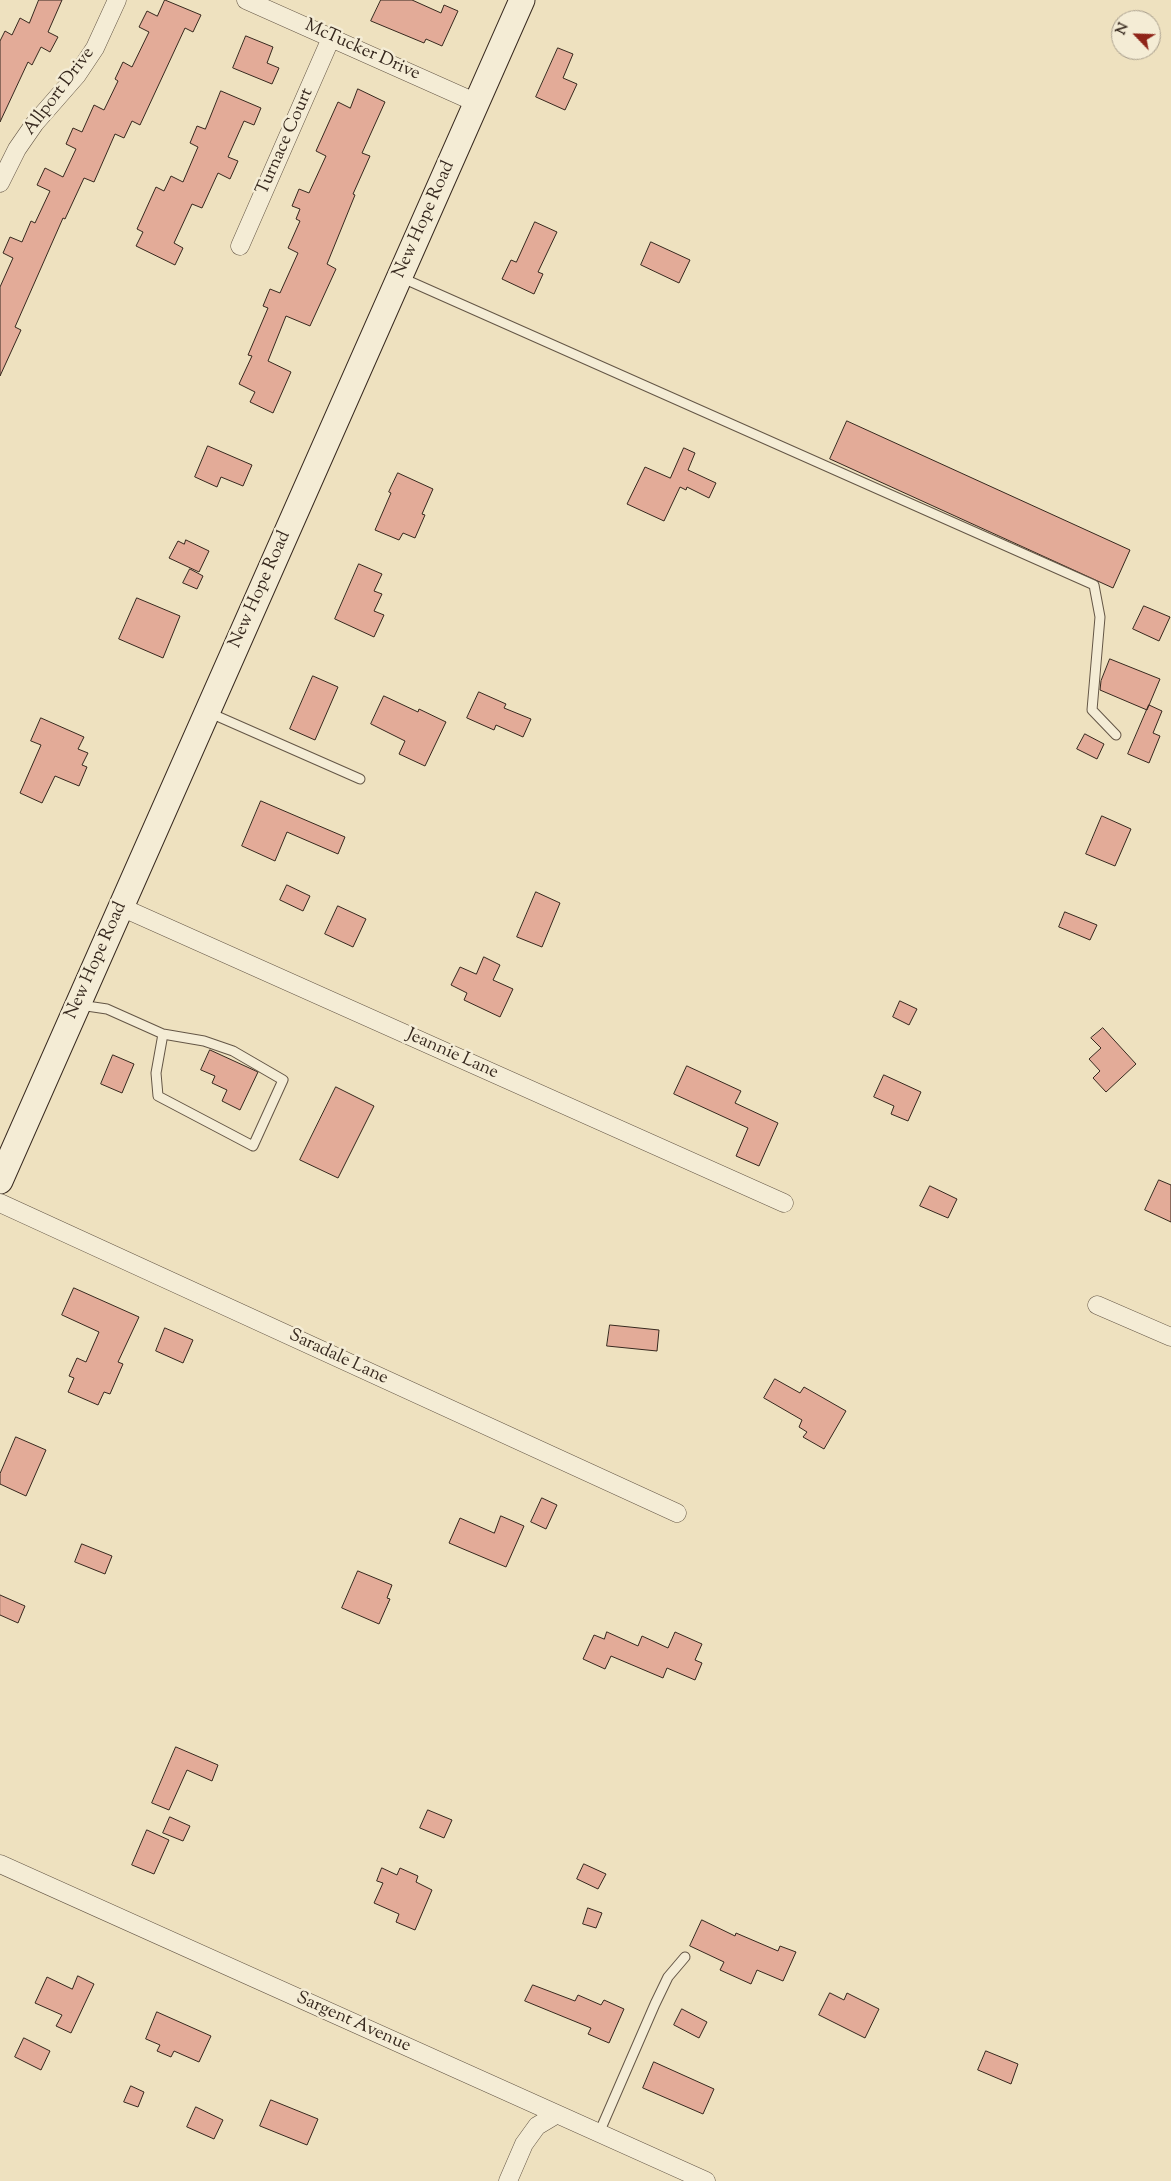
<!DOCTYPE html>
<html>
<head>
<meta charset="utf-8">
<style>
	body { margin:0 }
	#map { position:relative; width:1171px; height:2181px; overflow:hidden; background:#eee1bf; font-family:"Sorts Mill Goudy",serif }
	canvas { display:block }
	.north { position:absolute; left:1111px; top:10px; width:50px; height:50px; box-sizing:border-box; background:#f4ecd5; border:1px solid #a89e8c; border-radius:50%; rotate:294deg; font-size:14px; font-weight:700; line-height:20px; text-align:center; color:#36281e }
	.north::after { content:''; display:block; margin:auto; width:18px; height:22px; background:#8f2418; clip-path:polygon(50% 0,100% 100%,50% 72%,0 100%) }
</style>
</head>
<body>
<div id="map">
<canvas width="1171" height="2181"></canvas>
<div class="north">N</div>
</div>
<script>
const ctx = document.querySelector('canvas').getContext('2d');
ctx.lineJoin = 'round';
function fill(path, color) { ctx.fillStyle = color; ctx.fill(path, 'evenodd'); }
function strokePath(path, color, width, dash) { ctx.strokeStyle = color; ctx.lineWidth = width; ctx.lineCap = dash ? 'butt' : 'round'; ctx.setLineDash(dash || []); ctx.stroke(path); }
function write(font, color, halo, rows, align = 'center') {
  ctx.font = font + ' "Sorts Mill Goudy",serif'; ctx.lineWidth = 5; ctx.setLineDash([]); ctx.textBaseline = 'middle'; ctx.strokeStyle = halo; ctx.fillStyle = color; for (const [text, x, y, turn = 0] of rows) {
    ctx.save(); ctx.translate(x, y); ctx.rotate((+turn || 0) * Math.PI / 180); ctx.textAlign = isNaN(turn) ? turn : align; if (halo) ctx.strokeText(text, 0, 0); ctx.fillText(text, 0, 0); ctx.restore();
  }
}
const building = new Path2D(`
	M39,0h23l-14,32 10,5 -8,15 -9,-5 -9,18 -4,-3 -28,60v-81l5,-10 7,4 8,-17 9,5z
	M165,0l36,15 -8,17 -8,-4 -45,97 -8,-4 -8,17 -9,-4 -21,48 -10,-4 -19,41 -2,-1 -48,109 6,3 -21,46v-89l13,-29 -10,-5 7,-16 12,5 9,-21 4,2 15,-32 -13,-6 8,-17 18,9 13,-28 -10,-5 7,-16 9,4 12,-27 10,5 14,-29 -3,-2 8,-17 9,5 17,-35 -10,-5 8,-16 10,5z
	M381,0h31l29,13 3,-8 14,6 -16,35 -16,-7 -2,4 -53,-22z
	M246,36l27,11 -6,16 12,5 -7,16 -39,-16z
	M558,48l15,6 -10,24 14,6 -12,26 -29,-13z
	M358,89l27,13 -23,51 8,3 -17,38 2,1 -28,69 9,5 -26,57 -24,-10 -18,45 23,11 -18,41 -23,-11 5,-10 -16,-8 13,-28 -4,-1 20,-47 -5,-2 7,-17 10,4 18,-40 -10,-5 12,-27 -4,-2 4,-10 -8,-3 7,-17 10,4 17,-37 -10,-5 22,-49 12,6z
	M221,91l40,17 -7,17 -10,-4 -16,36 10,4 -8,18 -12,-6 -16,35 -10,-4 -18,39 9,5 -8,17 -39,-19 7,-14 -6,-3 19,-42 8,4 7,-15 12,6 15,-35 -8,-4 7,-17 8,3z
	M535,222l22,10 -19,40 5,2 -9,20 -32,-15 9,-19 5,2z
	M651,242l39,18 -11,23 -38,-18z
	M847,421l283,129 -17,38 -283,-129z
	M208,446l44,19 -9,21 -22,-9 -4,10 -22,-10z
	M684,448l11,5 -7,17 28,13 -7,15 -22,-11 -1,3 -6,-3 -16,34 -37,-17 18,-37 25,11z
	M398,473l35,16 -11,25 3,1 -10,23 -12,-5 -4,7 -24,-10 16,-37 -2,-1z
	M186,540l23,11 -10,21 -30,-14 9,-17 6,3z
	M359,564l23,10 -8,17 8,3 -8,17 10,4 -10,22 -39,-18z
	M190,569l13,7 -6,13 -14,-6z
	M137,598l43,18 -17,42 -44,-19z
	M1144,606l26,11 -11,24 -26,-12z
	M1110,659l50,20 -13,31 -47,-20 1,-9z
	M313,676l25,11 -23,53 -25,-11z
	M479,692l27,12 -2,4 27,11 -8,18 -27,-12 -2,5 -27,-12z
	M384,696l34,16 1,-3 27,13 -21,44 -26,-12 6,-13 -34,-17z
	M1149,705l13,6 -9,22 7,3 -11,27 -21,-9z
	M41,718l43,19 -6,12 10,4 -6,12 5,2 -8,19 -24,-10 -13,27 -22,-10 21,-48 -10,-4z
	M1085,734l19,10 -7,15 -20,-10z
	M261,801l84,36 -7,17 -51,-22 -12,29 -33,-15z
	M1102,816l29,13 -16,37 -29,-12z
	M287,885l23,11 -7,15 -23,-11z
	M536,892l24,11 -18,44 -25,-10z
	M338,906l28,13 -13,28 -28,-13z
	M1065,912l32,13 -7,15 -31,-13z
	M484,957l16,8 -7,15 20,9 -13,28 -36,-17 3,-7 -16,-8 9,-18 16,7z
	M900,1001l17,8 -8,16 -16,-8z
	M1103,1028l33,36 -30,28 -13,-14 7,-7 -11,-12 12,-11 -10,-10z
	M210,1050l48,22 -18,38 -18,-9 5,-11 -15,-7 3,-7 -14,-6z
	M113,1055l21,9 -12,29 -21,-9z
	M687,1066l54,25 -6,12 43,20 -19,43 -23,-10 12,-28 -74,-34z
	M884,1075l37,17 -13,29 -17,-7 3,-8 -20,-9z
	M336,1087l38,19 -36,72 -38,-18z
	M1159,1180l12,5v37l-26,-12z
	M930,1186l27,13 -9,19 -28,-12z
	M74,1288l65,29 -21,45 5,2 -13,30 -6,-2 -6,13 -30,-13 6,-14 -5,-2 8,-18 9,4 13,-30 -37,-17z
	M610,1325l49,5 -2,21 -50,-5z
	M165,1328l28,12 -10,23 -27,-12z
	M775,1379l25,14 4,-6 42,24 -22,38 -21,-12 4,-5 -8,-5 3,-7 -38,-22z
	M16,1437l30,13 -20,46 -26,-12v-10z
	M542,1498l15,7 -11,24 -15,-7z
	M501,1516l23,10 -18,41 -57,-24 11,-25 34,15z
	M82,1544l30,12 -7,18 -30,-12z
	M358,1571l34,14 -5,13 3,1 -11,25 -37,-16z
	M0,1595l25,11 -7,17 -18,-8z
	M607,1632l31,14 4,-10 26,12 7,-16 27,12 -7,16 7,3 -7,17 -28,-12 -4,10 -52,-22 -6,13 -22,-10 11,-24 10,4z
	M176,1747l42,18 -6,16 -25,-11 -18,40 -17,-7z
	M428,1810l24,10 -8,18 -24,-10z
	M170,1817l20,9 -7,15 -20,-8z
	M147,1830l22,10 -15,34 -22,-9z
	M584,1864l22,10 -8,15 -21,-10z
	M382,1868l15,7 3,-7 18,8 -2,6 16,8 -17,40 -19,-8 3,-8 -25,-11 9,-20 -6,-2z
	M588,1908l14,5 -6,15 -13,-4z
	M702,1920l33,16 1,-3 42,18 2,-5 16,6 -13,29 -26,-11 -6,14 -31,-14 4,-8 -34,-16z
	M78,1976l16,8 -23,49 -15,-7 6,-11 -27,-12 12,-26 25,12z
	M533,1985l42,16 3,-6 23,10 3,-5 20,9 -15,34 -21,-9 3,-6 -66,-27z
	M830,1993l14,7 3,-7 32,16 -14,29 -46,-23z
	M682,2009l25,13 -8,16 -25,-13z
	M157,2012l54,24 -12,26 -25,-11 -3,6 -14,-6 3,-6 -14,-6z
	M24,2038l26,13 -9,19 -26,-13z
	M986,2051l32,13 -7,20 -33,-14z
	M654,2062l60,27 -11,25 -60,-26z
	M131,2086l13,6 -6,15 -14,-5z
	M271,2100l47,19 -11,26 -47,-19z
	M196,2107l27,13 -9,19 -27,-12z`);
fill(building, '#e3ab98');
strokePath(building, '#36281e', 1);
const service = new Path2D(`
	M400,277l694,308 6,32 -8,93 24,25
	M210,713l150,66
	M80,1005l27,4 56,25 41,7 29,10 50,29 -30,66 -95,-50 -2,-23 7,-39
	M599,2133l56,-129 13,-27 17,-20`);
const minor = new Path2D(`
	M246,0l231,103
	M0,183l17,-34 18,-26 42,-48 18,-27 22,-48
	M240,246l91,-208
	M121,907l663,296
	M0,1203l677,310
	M1097,1305l74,32
	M0,1864l706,317
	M508,2181l16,-37 13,-18 20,-12`);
const secondary = new Path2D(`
	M0,1181l522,-1181`);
strokePath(service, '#645646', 11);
strokePath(minor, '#645646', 19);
strokePath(secondary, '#36281e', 27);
strokePath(service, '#f4ecd5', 9);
strokePath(minor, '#f4ecd5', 18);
strokePath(secondary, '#f4ecd5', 25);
write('18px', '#36281e', '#f4ecd5', [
	["McTucker Drive",362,51,24],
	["Allport Drive",60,92,-53],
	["Turnace Court",286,142,-66],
	["New Hope Road",425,220,-66],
	["New Hope Road",261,590,-66],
	["New Hope Road",97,961,-66],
	["Jeannie Lane",452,1055,24],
	["Saradale Lane",338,1358,25],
	["Sargent Avenue",353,2023,24]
]);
</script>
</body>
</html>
